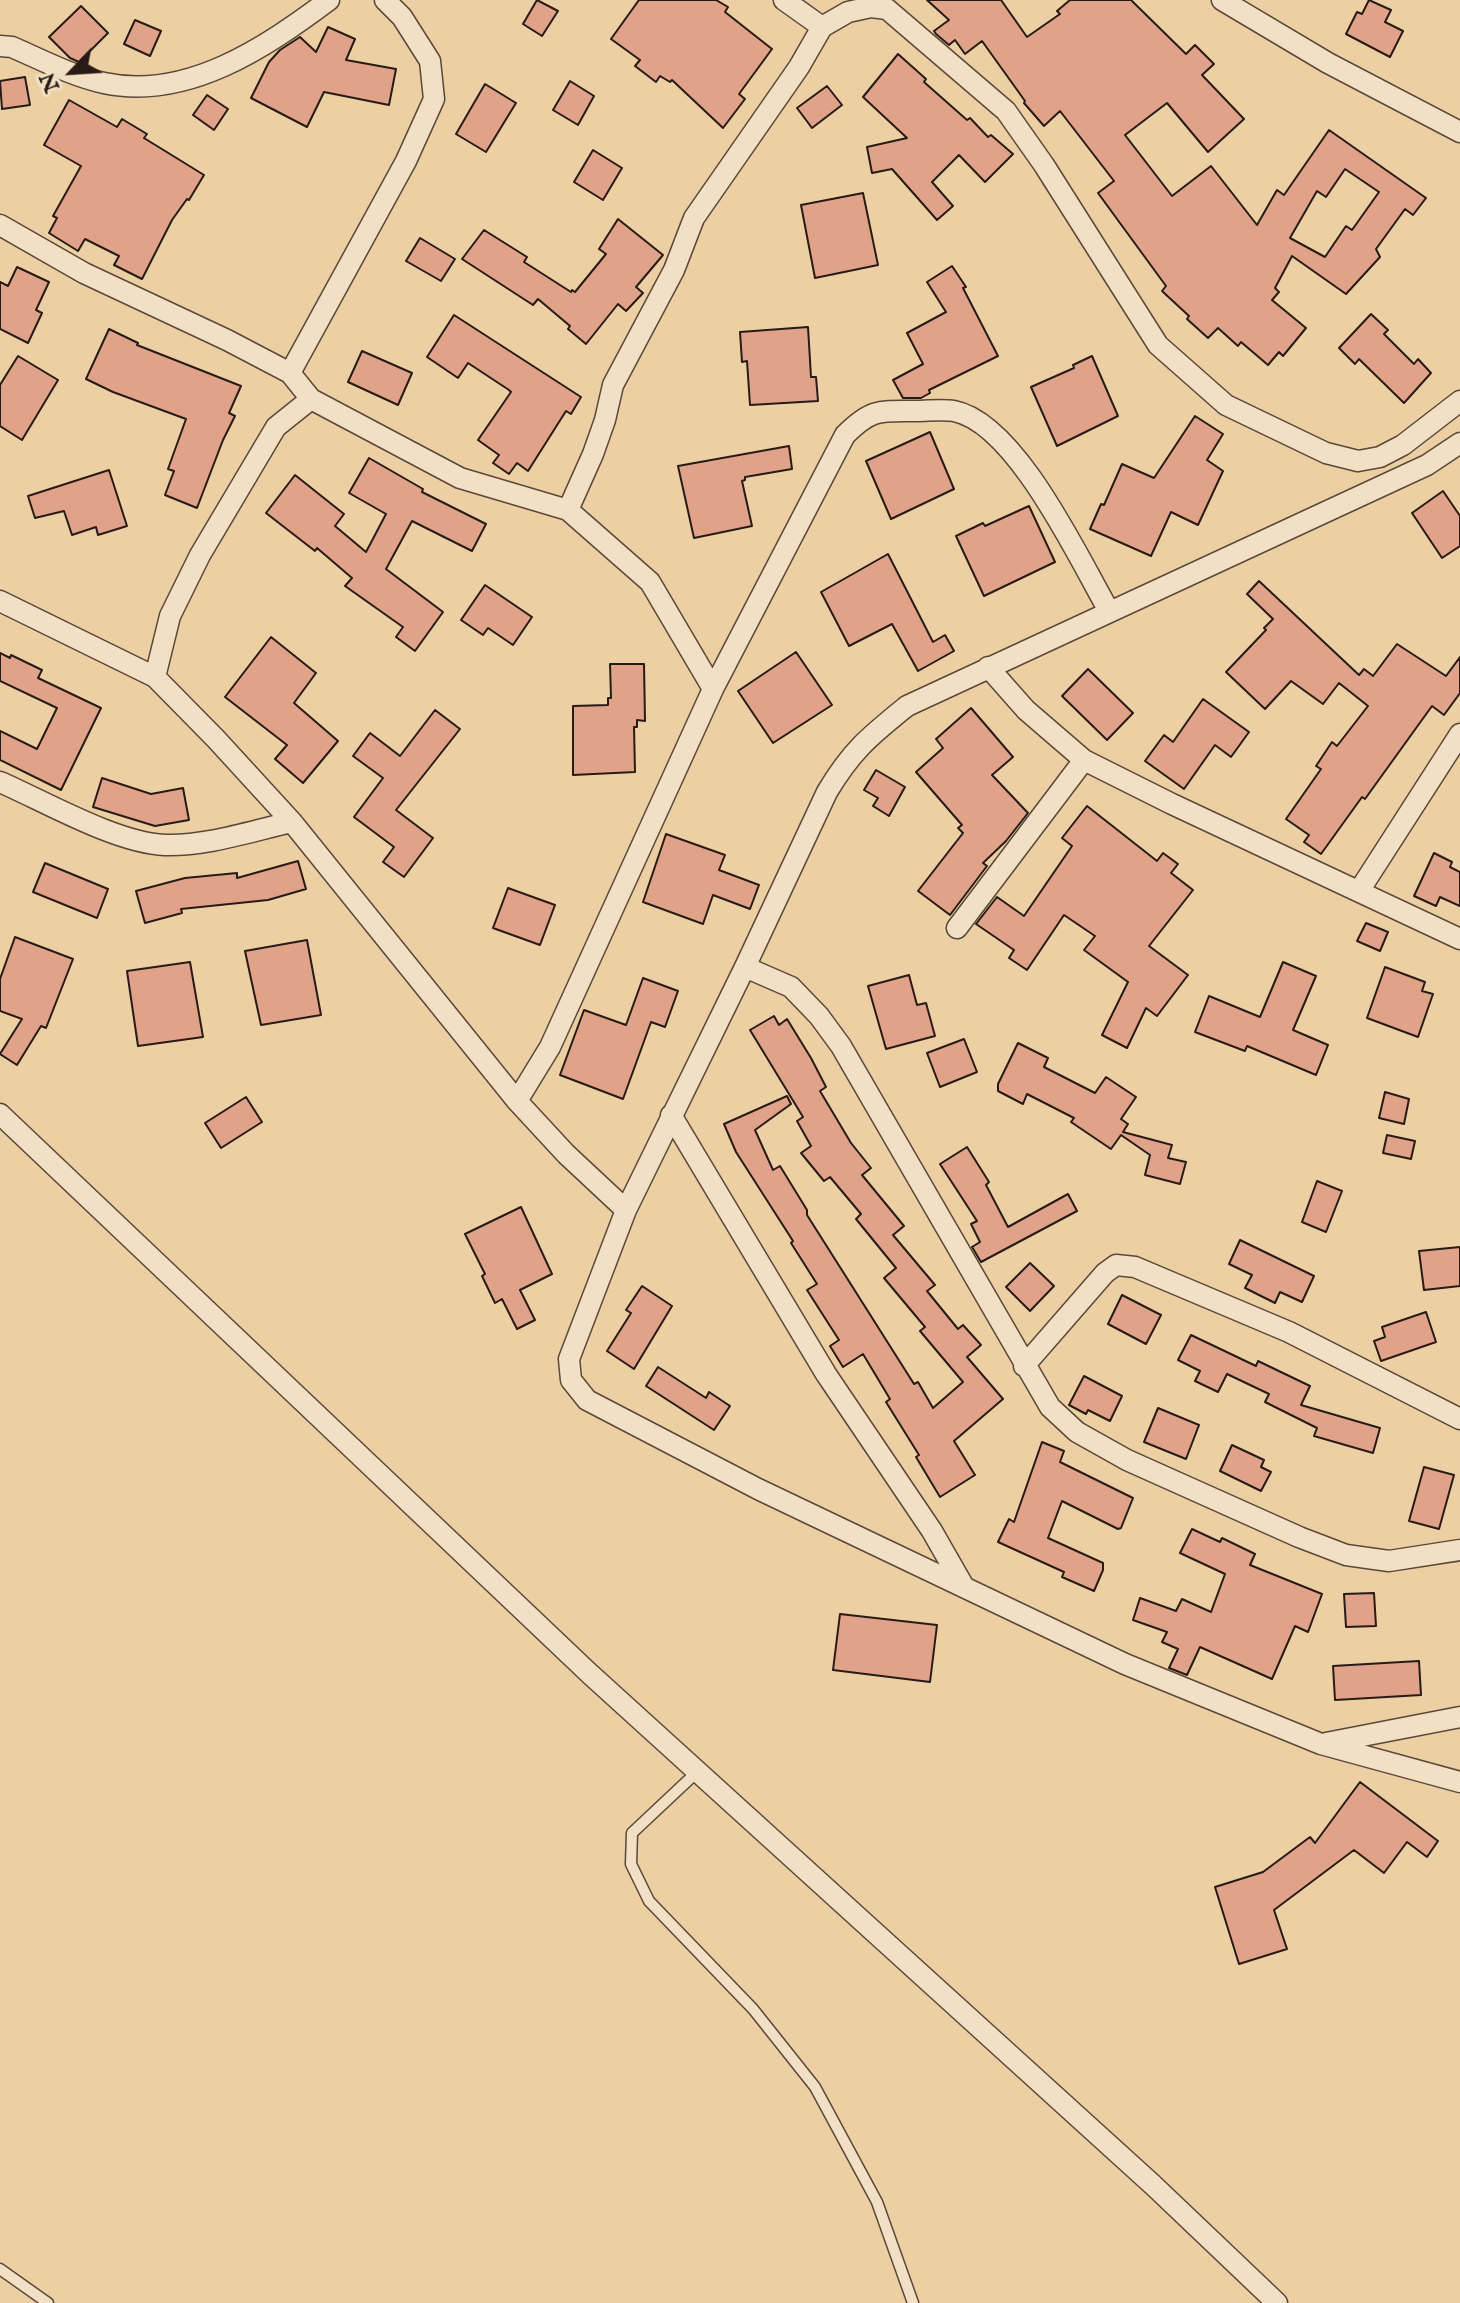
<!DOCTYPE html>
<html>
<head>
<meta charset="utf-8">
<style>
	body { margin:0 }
	#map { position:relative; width:1460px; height:2303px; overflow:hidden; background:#ecd0a4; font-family:"IM FELL English",serif }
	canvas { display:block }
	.north { position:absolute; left:32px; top:32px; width:80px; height:80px; -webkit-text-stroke:6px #f3e0c4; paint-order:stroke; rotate:245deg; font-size:22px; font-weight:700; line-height:32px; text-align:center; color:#281b15 }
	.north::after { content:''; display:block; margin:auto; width:28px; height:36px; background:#281b15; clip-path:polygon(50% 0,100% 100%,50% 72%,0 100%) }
</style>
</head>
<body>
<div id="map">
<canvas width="1460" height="2303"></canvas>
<div class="north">N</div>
</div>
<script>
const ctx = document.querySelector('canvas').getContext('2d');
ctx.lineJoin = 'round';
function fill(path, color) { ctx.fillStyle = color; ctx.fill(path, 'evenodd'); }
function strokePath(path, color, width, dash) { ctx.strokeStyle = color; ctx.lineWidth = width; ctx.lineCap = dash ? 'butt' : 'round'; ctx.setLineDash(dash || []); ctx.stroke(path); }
const building = new Path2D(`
	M537,0l21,11 -16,25 -19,-12z
	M639,0h77l12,7 -3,5 47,37 -33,45 6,5 -22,29 -51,-48 -2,2 -10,-6 -4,6 -21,-16 5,-6 -29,-21z
	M927,0h74l26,37 33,-23 -3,-3 13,-11h61l55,54 9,-9 19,19 -12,11 42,44 -36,33 -41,-49 -42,32 47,61 39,-30 46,59 20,-35 7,5 45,-65 97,68 -13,17 -8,-6 -29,40 4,8 -34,37 -54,-38 -17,32 4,4 -7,8 34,28 -23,28 -4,-4 -11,13 -27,-23 -3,4 -20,-18 -10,10 -21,-19 2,-3 -27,-25 4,-5 -68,-93 16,-12 -54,-70 -16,15 -20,-23 1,-2 -43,-60 -17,13 -10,-14 -6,5 -13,-11 -2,-3 15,-11zM1345,169l34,23 -27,38 -6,-4 -21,31 -35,-19 27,-47 9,6z
	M1369,0l22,10 -6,12 18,9 -13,26 -44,-23 11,-22 5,2z
	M81,6l27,27 -29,29 -9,-4 -21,-21z
	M135,20l26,11 -11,25 -26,-12z
	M328,27l27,12 -9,21 50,9 -7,36 -65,-13 -17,35 -56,-29 18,-36 11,-12 20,-13 16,15z
	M898,54l28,25 -2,3 43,38 3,-2 18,19 3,-2 22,19 -28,28 -26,-27 -27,27 21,24 -16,14 -45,-51 -20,4 -5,-26 40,-9 -44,-41z
	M25,77l5,28 -28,4 -2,-28z
	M570,81l24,15 -16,29 -25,-15z
	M485,84l31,19 -30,49 -30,-18z
	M827,86l15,19 -30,23 -15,-20z
	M207,95l21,14 -14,21 -21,-15z
	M69,100l48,27 5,-8 25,15 -3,4 60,37 -15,25 -2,-1 -15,21 -30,59 -28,-14 5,-9 -34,-17 -7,12 -29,-18 8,-15 -4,-2 28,-50 -37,-21z
	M593,150l29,18 -19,32 -29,-18z
	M863,193l15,72 -63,13 -14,-73z
	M618,219l45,36 -27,32 7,6 -17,18 -8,-7 -32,40 -18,-15 2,-3 -32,-27 -5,6 -71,-46 22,-29 43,27 -3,5 47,30 1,-2 3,2 31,-38 -7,-5z
	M420,238l35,21 -14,22 -35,-20z
	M952,266l14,21 -3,1 35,68 -69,34 1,3 -9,5h-18l-10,-18 30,-16 -16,-31 39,-21 -19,-30z
	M17,267l32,15 -13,28 6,3 -14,30 -28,-14v-47l8,4z
	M1371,314l17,16 -4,4 30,30 4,-5 13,14 -27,30 -45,-44 -4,5 -16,-16z
	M454,315l127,82 -10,17 -5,-3 -38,60 -11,-8 -8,11 -16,-11 6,-8 -21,-15 33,-48 -2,-2 -41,-27 -10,15 -31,-21z
	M808,327l3,50h5l2,24 -68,4 -3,-44 -5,1 -2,-30z
	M109,329l29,14 -1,2 104,41 -12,27 6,3 -12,24 -26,68 -32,-13 9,-24 -6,-2 18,-50 -73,-27 -27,-13z
	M362,351l50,22 -14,32 -50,-23z
	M18,356l40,24 -36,60 -22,-14v-41z
	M1092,356l26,60 -61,30 -26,-59 43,-19 -1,-3z
	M1195,416l28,18 -16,26 16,11 -25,54 -27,-13 -20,44 -61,-27 11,-25 3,1 18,-41 32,14z
	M930,432l24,57 -63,30 -25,-58z
	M789,446l3,23 -47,8v3l-3,1 10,45 -58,12 -16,-72z
	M369,458l54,31 -1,3 64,32 -14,27 -60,-30 -26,48 57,43 -28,39 -19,-14 7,-10 -58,-41 7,-8 -35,-30 -2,3 -49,-38 29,-38 49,39 -9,12 31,26 20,-38 -37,-21z
	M109,470l18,56 -29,9 -2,-8 -24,8 -8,-24 -29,7 -7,-22z
	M1443,491l17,25v30l-18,12 -30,-45z
	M1029,506l26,56 -71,34 -28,-60 27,-13 2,3z
	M888,554l45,88 12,-7 9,16 -36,20 -26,-47 -43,22 -28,-54z
	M1259,581l100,94 5,-6 9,7 24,-32 49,32 14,-19v36l-16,22 -12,-9 -67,93 -3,-2 -41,57 -17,-12 5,-7 -23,-16 35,-50 -5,-3 16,-24 5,4 31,-40 -29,-23 -16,21 -32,-23 -26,28 -39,-37 40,-42 -2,-2 9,-9 -26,-25z
	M485,585l47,32 -19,28 -25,-17 -5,7 -22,-15z
	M271,637l45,36 -22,30 44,38 -35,42 -28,-24 12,-14 -62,-48z
	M796,652l36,53 -59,38 -35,-52z
	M0,653l10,5 1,-3 31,15 -4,8 63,30 -40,82 -61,-30v-29l37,18 20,-41 -57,-27z
	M610,664h34l1,57 -8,-1v7h-3l1,45 -62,3v-69l35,-1v-7h3z
	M1088,669l45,44 -26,27 -45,-44z
	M1203,699l46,33 -18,25 -16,-12 -31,44 -39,-28 19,-26 9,7z
	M971,708l42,49 -21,18 36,38 -22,28 -23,22 4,3 -37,49 -32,-24 45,-58 -5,-5 4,-3 -46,-53 27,-24 -7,-9z
	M435,710l25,19 -64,81 37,28 -29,39 -21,-15 11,-15 -40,-30 29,-39 -30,-22 17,-23 30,23z
	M876,770l29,17 -16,29 -16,-10 5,-8 -14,-8z
	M102,778l49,16 32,-6 6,32 -34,6 -62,-19z
	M1087,806l70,55 6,-8 15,11 -7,9 22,17 -44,56 39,29 -31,41 -11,-8 -19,40 -25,-13 26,-53 -44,-32 11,-14 -31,-21 -37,55 -18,-12 5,-8 -38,-26 21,-27 27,19 48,-70 -10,-8z
	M666,834l59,21 -6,15 40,15 -9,24 -37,-14 -10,29 -60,-22z
	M1434,853l18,9 -2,5 10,5v34l-20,-9 -4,9 -22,-10z
	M298,861l8,28 -38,11 -87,9 1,4 -37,10 -9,-32 49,-13 52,-5v5z
	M45,863l63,26 -11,29 -64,-26z
	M508,888l47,17 -15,40 -47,-17z
	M1366,923l22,9 -8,19 -23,-10z
	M15,937l58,22 -27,69 -5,-2 -24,39 -17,-11 22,-35 -22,-8v-32z
	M307,940l14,75 -60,10 -16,-74z
	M190,962l13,75 -65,9 -11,-75z
	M1283,962l33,14 -23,54 35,15 -12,30 -69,-29 -2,5 -50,-19 14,-36 51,21z
	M1385,967l40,15 -3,9 11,3 -15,43 -51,-19z
	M909,975l8,30 9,-2 9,33 -49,13 -18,-63z
	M643,978l35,13 -13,36 -14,-5 -28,77 -63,-24 24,-65 42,15z
	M774,1016l5,9 8,-6 24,39 15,29 -6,4 31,52 20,25 -9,7 42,51 -11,9 42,50 -8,6 31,38 5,-4 18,20 -14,12 36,42 -49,42 21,34 -35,22 -24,-40 3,-2 -33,-53 4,-3 -27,-45 -20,13 -13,-21 9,-6 -32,-50 10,-6 -26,-41 2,-2 -57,-89 -12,-28 63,-28 4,8 -36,26 18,40 7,-4 27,44v5l107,169 4,-2 15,26 30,-26 -43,-51 5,-4 -41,-49 12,-10 -40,-49 5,-5 -31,-37 -6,4 -23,-28 10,-7 -14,-25 6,-4 -53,-87z
	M964,1039l13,33 -37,15 -13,-34z
	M1018,1043l30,15 -4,9 51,26 11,-16 30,20 -15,22 7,5 -5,8 49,13 -4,13 18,4 -6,22 -35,-9 5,-20 -29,-20 -10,14 -40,-27 3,-4 -47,-24 -4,10 -25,-13v-7z
	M1385,1092l24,7 -5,25 -25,-6z
	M246,1097l16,25 -41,26 -16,-25z
	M1387,1135l28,6 -4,18 -28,-6z
	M967,1147l22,35 -3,3 22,42 60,-33 9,17 -96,51 -9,-15 8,-5 -9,-18 6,-3 -37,-57z
	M1317,1181l25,10 -16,41 -24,-10z
	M521,1207l31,67 -32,16 15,30 -18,9 -15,-30 -7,4 -13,-27 3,-2 -20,-40z
	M1240,1240l74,36 -12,26 -22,-10 -5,11 -30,-15 7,-13 -23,-11z
	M1460,1247v39l-36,4 -5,-39z
	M1030,1263l24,23 -24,25 -24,-24z
	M642,1286l30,20 -38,63 -27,-18 24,-38 -5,-3z
	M1122,1295l39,20 -15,29 -38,-20z
	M1426,1312l10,30 -55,19 -7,-20 11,-4 -3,-10z
	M1191,1335l65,31 2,-5 52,25 -9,19 79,23 -7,25 -59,-17 3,-8 -52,-26 4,-8 -42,-20 -9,18 -23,-11 5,-10 -22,-11z
	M658,1367l48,31 3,-6 21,14 -16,24 -68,-44z
	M1084,1376l38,20 -12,25 -22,-11 -2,4 -17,-9z
	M1158,1408l41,17 -13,34 -42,-17z
	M1042,1442l22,9 -4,11 73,36 -12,30 -3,1 -56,-28 -14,37 55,25v7l-9,21 -32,-14 2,-5 -66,-30 11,-23 5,3z
	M1232,1445l32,15 -3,7 10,5 -10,19 -41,-20z
	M1424,1467l30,8 -15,54 -30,-8z
	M1192,1529l28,13 2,-4 33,16 -5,11 72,29 -14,38 -13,-6 -23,53 -72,-32 -13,28 -18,-7 9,-19 -16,-7 5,-10 -34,-12 7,-22 36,13 6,-12 29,13 14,-38 -45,-21z
	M1374,1593l2,33 -30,1 -2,-33z
	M840,1614l97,11 -7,57 -97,-12z
	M1419,1661l2,34 -86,5 -2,-34z
	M1360,1782l78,59 -11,16 -20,-15 -23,31 -30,-23 -80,60 13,39 -48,15 -24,-77 48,-15 47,-35 5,6z`);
fill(building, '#e0a38a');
strokePath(building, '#281b15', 2);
const service = new Path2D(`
	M698,1771l-66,62 -1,31 18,37 104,108 62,78 62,115 36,101
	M0,2269l48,34`);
const minor = new Path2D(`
	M784,0l38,27
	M1222,0l106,63 132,69
	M0,46l12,1c30,13 60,29 92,36 83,18 162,-36 225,-83
	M0,225l84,48 143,67 63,33 21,26 149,79 108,32 82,72 63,107 -163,358 -33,54
	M290,373l116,-212 28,-62 -4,-38 -28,-44 -17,-17
	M1460,443l-33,22 -520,241c-37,30 -55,44 -80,86l-82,175 -119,243 -57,149 2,21 16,20 171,89 367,175 196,80 139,38
	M568,510l25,-56 12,-34 8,-35 61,-115 20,-52 105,-151 23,-40 26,-15 23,-5 16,2 119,102 38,54 114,180 68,60 100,48 32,8 22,-4 23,-12 57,-44
	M0,601l155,76 61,62 76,83 225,279 49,53 60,56
	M988,667l38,43 58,50 88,44 288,135
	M155,677l15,-61 30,-61 76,-128 35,-28
	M713,689l132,-254c27,-27 35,-24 72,-24 11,0 25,-2 37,0 62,12 125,148 155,200
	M0,782c46,20 116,61 165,63 43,1 86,-14 127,-23
	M1359,891l101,-157
	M957,928l127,-168
	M745,967l46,20 28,29 22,30 209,361 27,25 50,28 172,77 47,18 43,6 71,-11
	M0,1114l590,560 563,511 124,118
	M671,1115l155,259 106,157 32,56
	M1024,1366l81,-93 11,-8 19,2 154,65 171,87
	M1326,1743l134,-26`);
strokePath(service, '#594839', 13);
strokePath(minor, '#594839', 23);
strokePath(service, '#f3e0c4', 10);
strokePath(minor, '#f3e0c4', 20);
</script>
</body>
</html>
